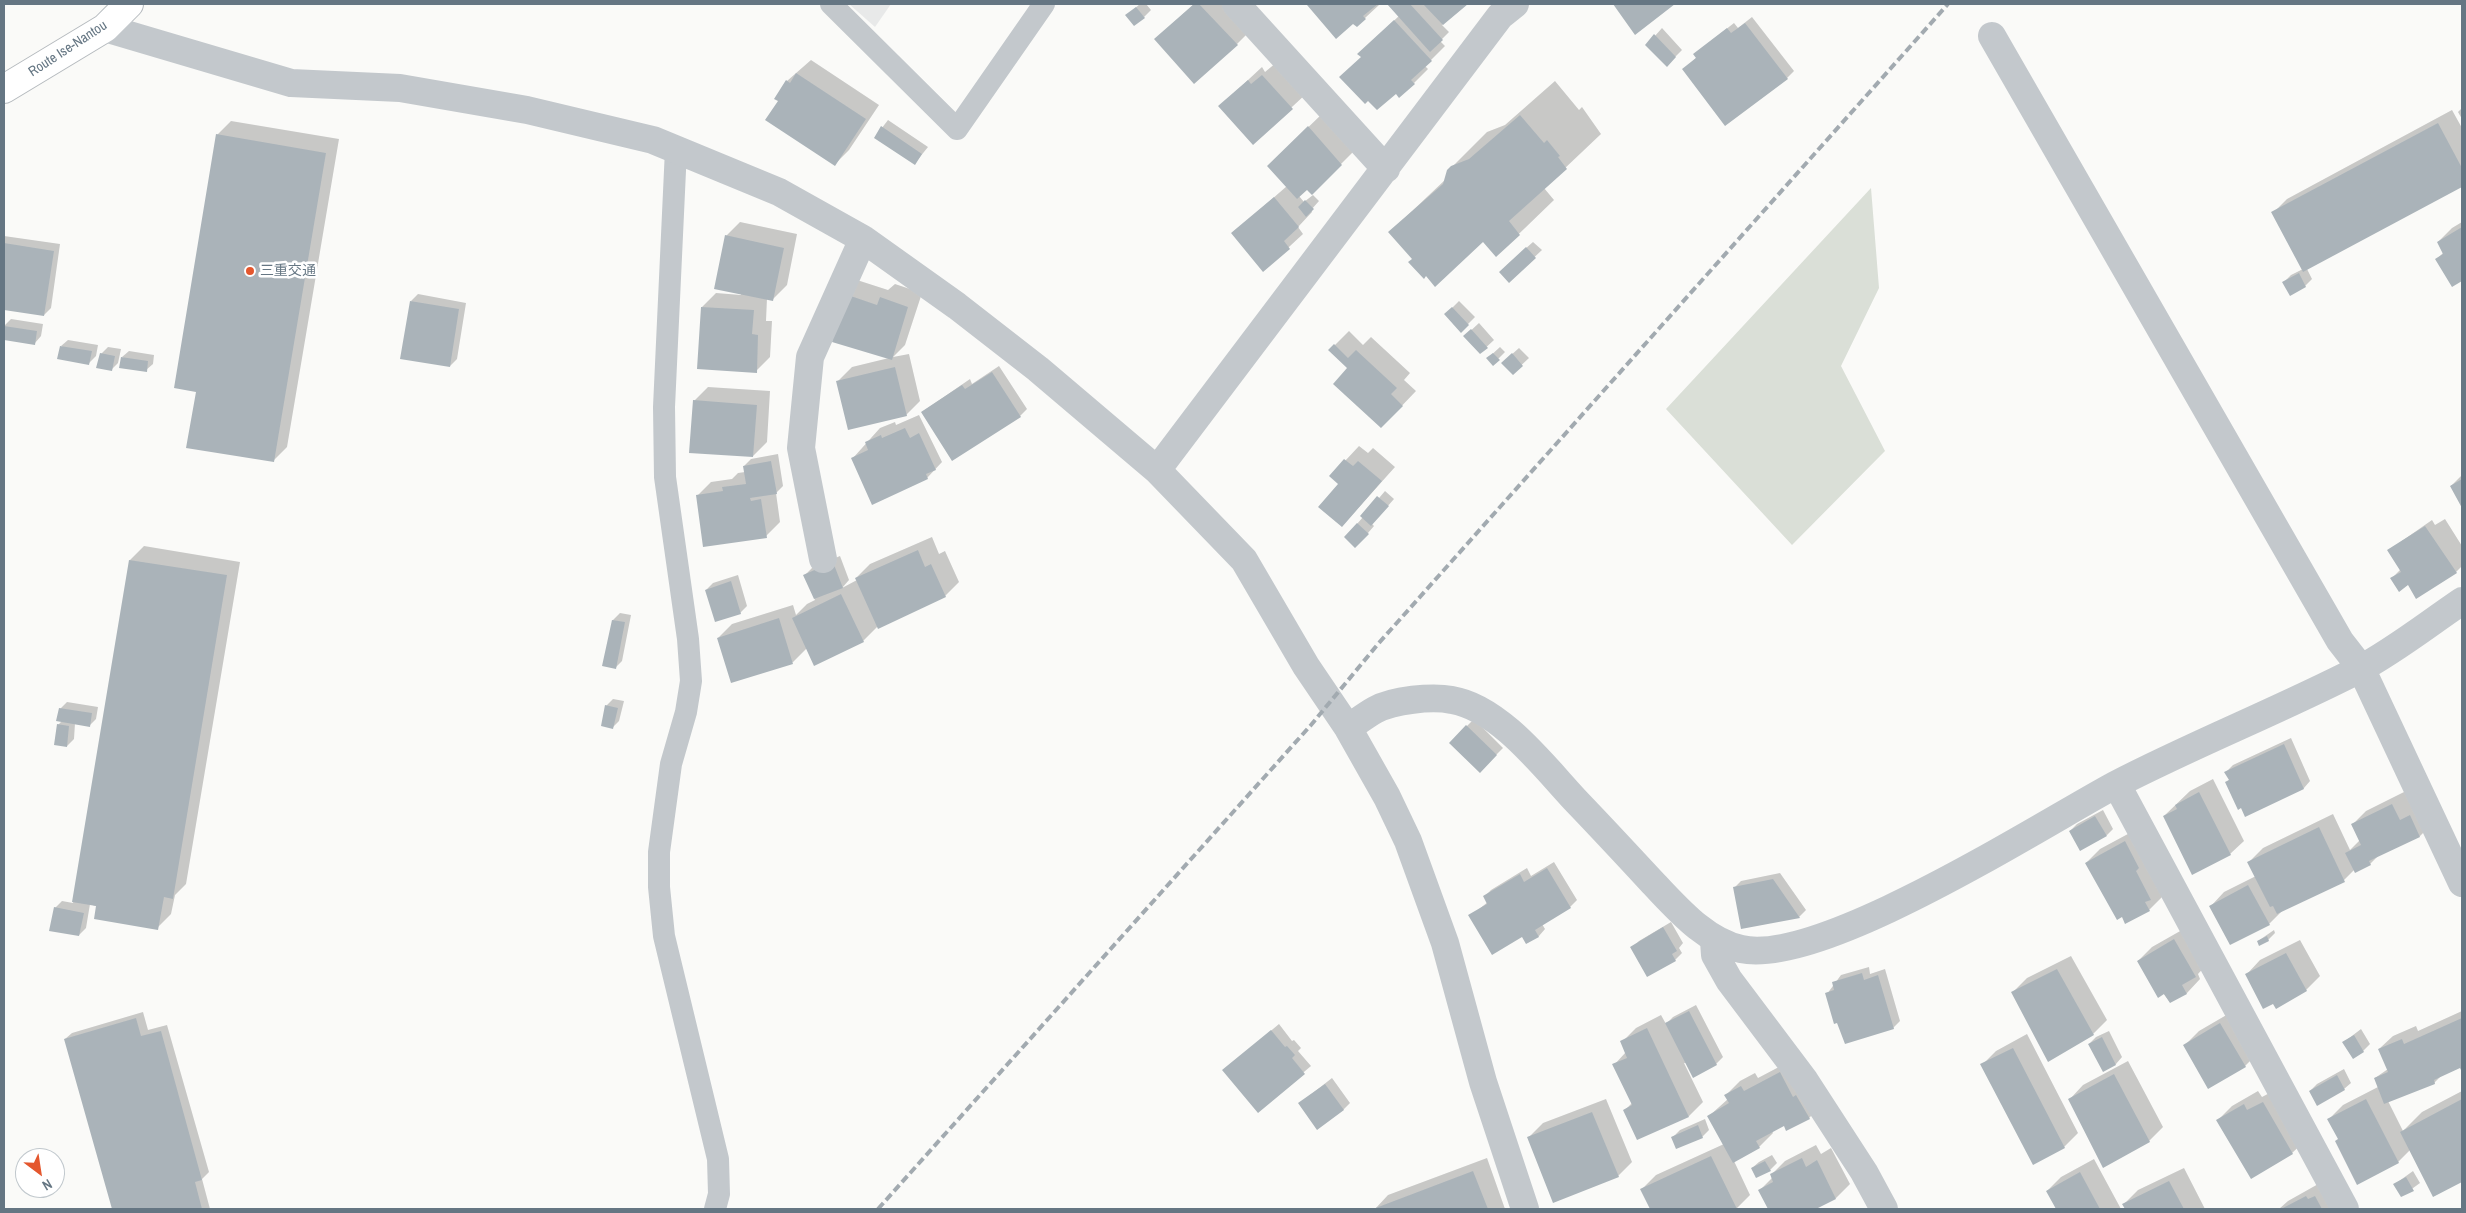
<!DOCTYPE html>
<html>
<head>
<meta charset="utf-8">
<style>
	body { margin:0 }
	#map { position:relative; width:2466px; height:1213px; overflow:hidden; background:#fafaf8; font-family:"Archivo Narrow",sans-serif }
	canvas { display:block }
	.frame { position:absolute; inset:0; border:5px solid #657683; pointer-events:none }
	.north { position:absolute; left:15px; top:1148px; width:50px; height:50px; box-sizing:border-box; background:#fff; border:1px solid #c1c8cd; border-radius:50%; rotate:149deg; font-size:14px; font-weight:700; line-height:20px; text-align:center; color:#657683 }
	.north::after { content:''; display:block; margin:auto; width:18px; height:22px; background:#e4572e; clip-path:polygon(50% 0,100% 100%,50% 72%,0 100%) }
</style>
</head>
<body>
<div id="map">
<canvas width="2466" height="1213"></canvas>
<div class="frame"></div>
<div class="north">N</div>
</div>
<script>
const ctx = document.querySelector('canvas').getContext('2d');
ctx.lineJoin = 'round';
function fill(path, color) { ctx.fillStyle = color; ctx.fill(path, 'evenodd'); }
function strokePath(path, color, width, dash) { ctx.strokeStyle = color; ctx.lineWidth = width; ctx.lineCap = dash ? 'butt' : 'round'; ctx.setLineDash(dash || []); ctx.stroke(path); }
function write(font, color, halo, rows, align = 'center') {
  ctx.font = font + ' "Archivo Narrow","Noto Sans JP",sans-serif'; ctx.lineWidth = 5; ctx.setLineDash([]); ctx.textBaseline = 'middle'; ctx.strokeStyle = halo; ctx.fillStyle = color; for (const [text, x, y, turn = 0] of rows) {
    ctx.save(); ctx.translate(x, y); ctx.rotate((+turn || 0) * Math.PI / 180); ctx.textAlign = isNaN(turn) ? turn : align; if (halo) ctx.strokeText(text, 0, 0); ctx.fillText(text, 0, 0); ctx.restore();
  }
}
fill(new Path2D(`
	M849,4h42l-16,23z`), '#e8e9e9');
fill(new Path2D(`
	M1871,188l8,100 -38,78 44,85 -93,94 -126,-136z`), '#dadfd7');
fill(new Path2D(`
	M1140,4h6l5,6 -7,7 -10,-8z
	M1194,4h32l25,26 -14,14 -67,-18z
	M1310,4h68l1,1 -14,13 -12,4 -44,-17z
	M1389,4h78l-25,21 7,7 -9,9 5,5 -20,20 3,3 -14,14 -52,-26 11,-17 26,-24z
	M1614,4h59l-37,29z
	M1752,17l42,54 -7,7 -103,-9 13,-12 5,-9 32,-25 4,5z
	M1662,28l20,22 -15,15 -20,-20z
	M811,60l68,45 -30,45 -14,14 -55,-63 7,-20z
	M1277,62l29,32 -53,49 -19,-50 28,-26 3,5z
	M1555,81l24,29 3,-3 19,27 -57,54 10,12 -58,56 -13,-15 -70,18 -23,-27 56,-53 2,-8 39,-39 18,-7z
	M2462,108v11l-4,-7z
	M2452,110l10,18v58l-155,83 5,10 -7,7 -21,-4 7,-7 12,-6 -30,-56 14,-14z
	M1323,113l32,37 -43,43 -5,-4 -8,7 5,6 9,-7 6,6 -8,9 1,2 -14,15 5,7 -39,36 -31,-37 54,-47 -19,-20z
	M888,120l40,27 -13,16 -40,-26z
	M231,121l108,18 -52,308 -14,14 -76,-70 20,-256z
	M740,222l57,12 -10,51 -14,14 -6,-1 -1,23h6l-2,36 -14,14 -54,-64 14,-14 25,2 -15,-59z
	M2462,222v57l-9,6 -16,-26 7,-7 -6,-10 14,-14z
	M4,236l56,8 -9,64 -7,7 -40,-7z
	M1533,242l9,8 -33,31 -2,-16z
	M857,280l31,10 7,-6 27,9 -17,52 -12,12 16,-3 11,47 -14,14 -68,-34 14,-14 37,-9 -56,-17z
	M418,294l48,9 -9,56 -7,7 -39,-65z
	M1459,301l16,16 -14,14 -15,-17z
	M11,319l32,5 -2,12 -6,7 -31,-4v-13z
	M1479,323l15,17 -14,13 -15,-17z
	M1349,331l14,14 8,-8 39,36 -6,7 12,11 -21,22 -65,-63z
	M68,340l30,5 -2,11 -7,7 -28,-17z
	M108,347l13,2 -3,14 -7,7 -10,-16z
	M1500,347l5,5 -12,12 -5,-6z
	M1519,348l10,10 -16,15 -3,-17z
	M129,351l25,4 -1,9 -7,6 -24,-13z
	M999,366l28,43 -7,7 -98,-4 48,-33 2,5z
	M708,387l62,4 -3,51 -14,14 -59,-55z
	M919,415l23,47 -15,16 -74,-20 27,-30 15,-6 1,3z
	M1359,446l9,7 5,-5 22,19 -53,59 -2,-42 -9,-8z
	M778,454l5,32 -7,7 4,29 -14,14 -69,-40 14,-14 21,-3 6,-6 7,-1 -1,-6 7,-7z
	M2462,475v30l-11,-19z
	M1385,491l9,8 -22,25 2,2 -12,14 -16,-3z
	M2445,519l17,27v20l-6,6 -47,12 -17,-6 9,-9 -12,-19 43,-30 3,5z
	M932,537l7,17 6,-3 14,31 -14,14 -67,30 -15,15 -56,7 -14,14 -61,20 -14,-44 14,-14 61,-19 3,10 11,-11 8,-4 -10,-25 7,-7 28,-12 9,24 -7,8 15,-8 -1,-2 14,-14z
	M144,546l96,16 -54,322 -11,11 -4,19 -14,14 -67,-24 -4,24 -7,7 -24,-27 7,-7 11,2 57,-343z
	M738,575l9,31 -7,7 -34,-23 7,-7z
	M620,613l11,2 -9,46 -6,6 -3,-47z
	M613,699l11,2 -5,20 -6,6 -7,-21z
	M67,702l31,5 -2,12 -7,7 -14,-3 -1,16 -7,7 -9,-21 4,-4 -2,-12z
	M1474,719l29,29 -23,23 -30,-28z
	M2291,738l19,43 -6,7 -58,27 -19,-33 3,-3 -4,-7 7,-7z
	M2213,779l31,62 -14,13 -66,-38 26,-25z
	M2406,791l28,31 -14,14 -41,19 -9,9 -15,5 -11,11 -61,30 -14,14 -58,-18 13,-14 32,-16 -7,-14 14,-14 70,-34 17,36 10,-10 -8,-15 14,-14z
	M2103,810l10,19 -6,6 -37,-4 7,-7z
	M2139,828l24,68 -14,14 -63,-47 14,-14z
	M1554,862l23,38 -7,7 -28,17 3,5 -6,7 -12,7 -5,-7 -52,-20 18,-14 -4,-5 7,-7 36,-22 4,8z
	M1780,873l26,37 -7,7 -57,11 -8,-40 7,-7z
	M1671,922l12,21 -4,5 3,5 -7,7 -28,15 -15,-27 7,-7z
	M2189,926l20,36 -11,12 2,5 -13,14 -17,9 -32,-41 14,-14z
	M2274,930l1,3 -7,7 -10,1z
	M2300,940l20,36 -14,14 -32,13 -27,-29 13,-14z
	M2071,956l36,64 -14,14 -80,-42 14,-14z
	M1869,967l1,7 15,-5 15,52 -7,7 -66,-34 14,-19z
	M1696,1005l27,52 -7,7 -32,-1 19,39 -14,14 -52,22 -12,-28 7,-7 -18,-38 12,-13 -4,-10 14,-14 25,-13 5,9 7,-7z
	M2235,1010l24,42 -14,14 -60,-21 14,-14z
	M2462,1011v58l-1,-2 -20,9 -7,7 -46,18 15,30 19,-19 40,-21v90l-28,15 -24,-46 -12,12 -59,-24 -10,-19 14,-14 35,-18 -3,-9 13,-9 -9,-20 14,-13 23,-10 2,5z
	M143,1012l5,18 19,-5 42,147 -7,7 8,30h-97l-48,-170 7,-6z
	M1279,1024l13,17 2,-1 7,8 -3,3 13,15 -53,45 -34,-41z
	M2361,1029l9,15 -7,7 -19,-9z
	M2109,1031l13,26 -6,7 -13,6 -14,-26 7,-7z
	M2027,1034l51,99 -14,14 -82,-82 14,-14z
	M1794,1059l22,52 -7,7 -21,4 -16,9 1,2 -14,14 -25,14 16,34 -14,14h-85l-9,-20 14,-14 68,-31 -15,-28 19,-17 -2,-4 14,-14 15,-8 3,5z
	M2128,1061l35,66 -14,14 -79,-42 13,-14z
	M2344,1069l7,14 -7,6 -34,2 7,-7z
	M1332,1078l18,25 -7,7 -43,-7z
	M2277,1089l29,51 -14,13 -74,-33 14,-14 26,-15 4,6z
	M1606,1099l26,63 -14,14 -89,-39 14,-14z
	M1705,1119l4,11 -7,7h-29l7,-7z
	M1816,1145l5,9 10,-6 19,36 -14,14 -23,11h-44l-9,-19 12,-12 -1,-3 14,-14z
	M1772,1155l5,8 -7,7 -18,-2 7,-6z
	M1487,1158l18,51h-130l13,-14z
	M2094,1159l27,50h-64l-10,-18 14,-14z
	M2184,1168l21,41h-78l-3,-5 14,-14z
	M2413,1171l7,12 -18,13 -7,-12z
	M2320,1183l24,26h-65l9,-8z`), '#0003');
fill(new Path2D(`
	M1194,4h5l39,41 -44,39 -40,-45z
	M1309,4h69l-15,12 3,3 -9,8 -4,-3 -17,15 -29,-34z
	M1387,4h23l33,36 -13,12z
	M1423,4h45l-25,21z
	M1613,4h62l-40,31z
	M1136,7l9,11 -11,8 -9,-11z
	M1394,20l38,41 -21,19 4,4 -16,14 -3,-4 -19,16 -9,-9 -3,3 -26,-27 22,-20 -4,-3z
	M1745,23l43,56 -63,47 -43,-57 14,-11 -3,-4 34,-26 4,5z
	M1654,34l22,23 -9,10 -22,-22z
	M796,73l70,46 -31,47 -70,-46 13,-19 -4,-2 12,-19 4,3z
	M1262,75l31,34 -40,36 -35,-39 30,-26 3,4z
	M1520,115l24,28 3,-3 13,16 -2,1 9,12 -58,52 11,14 -24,22 -13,-15 -48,45 -9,-11 -2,3 -16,-17 4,-3 -24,-27 55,-48 4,-14 4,-4 18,-7z
	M2438,123l24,45v19l-159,85 -32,-60z
	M881,126l41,28 -7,11 -41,-27z
	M1308,126l34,39 -30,30 -5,-5 -10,9 -30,-33z
	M216,134l110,19 -52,309 -88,-14 10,-56 -22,-4z
	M1274,197l25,30 -15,14 6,8 -27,23 -32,-39z
	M1305,200l9,9 -8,8 -8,-10z
	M2462,227v54l-10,6 -17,-28 8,-5 -6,-12z
	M725,235l59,13 -11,53 -59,-12z
	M4,243l50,8 -10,65 -40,-6z
	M1526,247l10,11 -27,25 -10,-11z
	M2299,273l7,14 -16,9 -8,-14z
	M842,293l35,12 3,-8 28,10 -16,53 -60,-18z
	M410,301l49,8 -9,58 -50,-8z
	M701,307l53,3 -2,24 6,1 -1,38 -60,-4z
	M1452,307l17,18 -8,8 -17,-19z
	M4,326l33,5 -2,14 -31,-5z
	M1471,329l17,19 -8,6 -17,-18z
	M1334,344l14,14 8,-8 41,38 -6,6 12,12 -22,22 -48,-44 14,-16 -19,-18z
	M60,346l32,5 -3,14 -32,-6z
	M100,353l15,3 -3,15 -16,-3z
	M1493,353l7,7 -7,6 -7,-8z
	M1512,353l11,13 -10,9 -12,-12z
	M121,357l27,4 -1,11 -28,-4z
	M895,367l12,49 -59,14 -12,-49z
	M992,372l29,45 -69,44 -31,-49 41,-27 3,4z
	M693,400l64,5 -4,52 -64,-4z
	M905,428l5,10 9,-5 17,37 -10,4 2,5 -56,26 -21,-47 17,-8 -3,-8 16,-7 1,3z
	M1344,459l9,7 5,-5 24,20 -40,46 -24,-20 20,-23 -9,-8z
	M771,461l6,33 -27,4 1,3 10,-2 6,39 -64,9 -7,-52 27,-4 -1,-4 24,-3 -3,-18z
	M2462,479v29l-12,-22z
	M1377,496l12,10 -18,20 -11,-10z
	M1357,523l12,11 -14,14 -11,-11z
	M2425,526l32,47 -41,26 -8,-14 -9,7 -9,-14 11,-6 -14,-22z
	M918,550l7,17 6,-3 15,33 -68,32 -23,-51z
	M129,560l98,15 -54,324 -9,-2 -6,33 -64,-11 2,-13 -24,-4z
	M833,562l10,26 -29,11 -11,-24z
	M731,581l10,33 -26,8 -10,-32z
	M841,594l23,48 -50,24 -22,-48z
	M779,618l14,46 -62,19 -14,-45z
	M612,620l13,2 -9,47 -14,-3z
	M605,705l13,3 -5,21 -12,-3z
	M59,708l33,5 -2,14 -34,-6z
	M57,724l12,2 -2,21 -13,-2z
	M1466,725l31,30 -17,18 -31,-30z
	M2284,744l20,45 -59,28 -4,-9 -3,2 -13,-28 4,-2 -5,-8z
	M2199,792l32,63 -39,20 -29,-59 14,-7 -2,-4z
	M2392,804l8,16 10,-5 10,22 -51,24 2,4 -16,8 -10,-20 16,-8 -10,-21z
	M2095,816l12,20 -27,15 -11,-20z
	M2319,827l26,55 -68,32 -4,-8 -3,1 -23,-45z
	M2125,841l14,27 -3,3 15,29 -6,2 5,9 -25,13 -3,-7 -5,3 -32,-57z
	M1547,868l24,40 -36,22 4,7 -13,7 -4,-7 -30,18 -24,-40 19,-11 -4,-8 37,-22 4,8z
	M1773,879l27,39 -59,11 -8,-42z
	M2248,885l22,40 -40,20 -21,-39z
	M54,907l30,6 -5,23 -30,-5z
	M1663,927l14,24 -5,3 4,7 -29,16 -17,-30z
	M2267,936l2,5 -10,5 -2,-5z
	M2174,939l22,38 -14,8 5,9 -17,9 -6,-9 -6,4 -21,-37z
	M2286,953l21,38 -31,18 -3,-5 -10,5 -18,-35z
	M2057,969l37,66 -46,27 -37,-70z
	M1862,973l2,7 14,-5 16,54 -49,15 -8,-21 -3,1 -9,-31 9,-3 -2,-8z
	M1689,1011l28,54 -24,13 -28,-55z
	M136,1018l5,18 20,-5 41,149 -7,2 7,27h-90l-48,-170z
	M2462,1018v54l-2,-4 -26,12 1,4 -51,20 -10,-26 14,-6 -10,-23 24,-10 2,5z
	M2220,1023l26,44 -38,22 -25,-44z
	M1647,1028l42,89 -52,23 -14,-30 9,-5 -20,-41 15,-6 -7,-17z
	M1271,1030l14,17 2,-1 8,9 -3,3 13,16 -47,39 -36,-43z
	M2354,1035l10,17 -11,7 -11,-17z
	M2102,1037l14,28 -13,7 -15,-28z
	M2013,1048l52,100 -32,17 -53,-101z
	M1780,1072l13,25 3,-2 14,24 -24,12 -2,-5 -28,15 4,7 -27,15 -26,-47 22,-13 -5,-8 17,-9 3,5z
	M2114,1074l36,68 -47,26 -35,-69z
	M2337,1075l8,15 -28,16 -8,-15z
	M1325,1084l19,26 -27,20 -19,-27z
	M2366,1099l33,64 -42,22 -22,-44 3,-2 -11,-20z
	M2462,1099v83l-29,15 -33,-65z
	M2263,1102l30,52 -42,25 -35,-59 28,-16 3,6z
	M1592,1112l27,65 -66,26 -26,-66z
	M1698,1125l5,13 -27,11 -5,-12z
	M1711,1156l26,53h-87l-10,-20z
	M1802,1158l4,9 11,-7 19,39 -20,10h-48l-10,-19 15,-8 -3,-8z
	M1765,1161l6,10 -15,7 -5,-10z
	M1473,1171l15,38h-115z
	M2080,1172l20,37h-44l-10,-18z
	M2406,1177l8,14 -13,6 -8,-13z
	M2169,1181l15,28h-59l-3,-5z
	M2306,1196l2,3 7,-3 7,13h-41z`), '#aab3b9');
const primary = new Path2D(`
	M4,89l101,-61 24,-24`);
strokePath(primary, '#b5babe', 30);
strokePath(new Path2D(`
	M831,4l126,125 87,-125
	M676,149l-12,258 1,70 23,162 3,42 -5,31 -15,52 -12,88v35l5,49 54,223 1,35 -4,15`), '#c3c8cc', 22);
strokePath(new Path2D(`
	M1236,4l150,165
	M105,28l186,55 109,5 127,22 126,30 126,52 84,47 94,67 81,63 119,101 87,90 62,106 42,62 39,69 21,44 37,102 38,139 42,127
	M1992,36l348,605 21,27 101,215
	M1157,470l343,-454 15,-12
	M823,559l-22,-111 9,-91 53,-118
	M1348,728c9,-6 18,-13 27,-18 18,-10 57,-14 77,-10 48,8 93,68 125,102 26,27 51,54 76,81 25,26 52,58 88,66 79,18 298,-123 374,-164 79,-41 163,-74 243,-115 36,-19 70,-46 104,-69
	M2117,785l228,424
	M1714,941l1,14 14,25 76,101 59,91 20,37`), '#c3c8cc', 28);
strokePath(primary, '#fff', 28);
strokePath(new Path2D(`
	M878,1209l433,-484 67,-81 570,-640`), '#a2aab0', 4, [8, 4]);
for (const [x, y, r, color] of [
	[250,271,5,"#e4572e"]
]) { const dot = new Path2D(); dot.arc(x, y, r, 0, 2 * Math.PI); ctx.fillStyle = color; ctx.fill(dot); strokePath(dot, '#fff', 2); }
write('14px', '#657683', '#fff', [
	["Route Ise-Nantou",68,49,-33]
]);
write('14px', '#657683', '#fff', [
	["三重交通",260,271]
], 'left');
</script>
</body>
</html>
